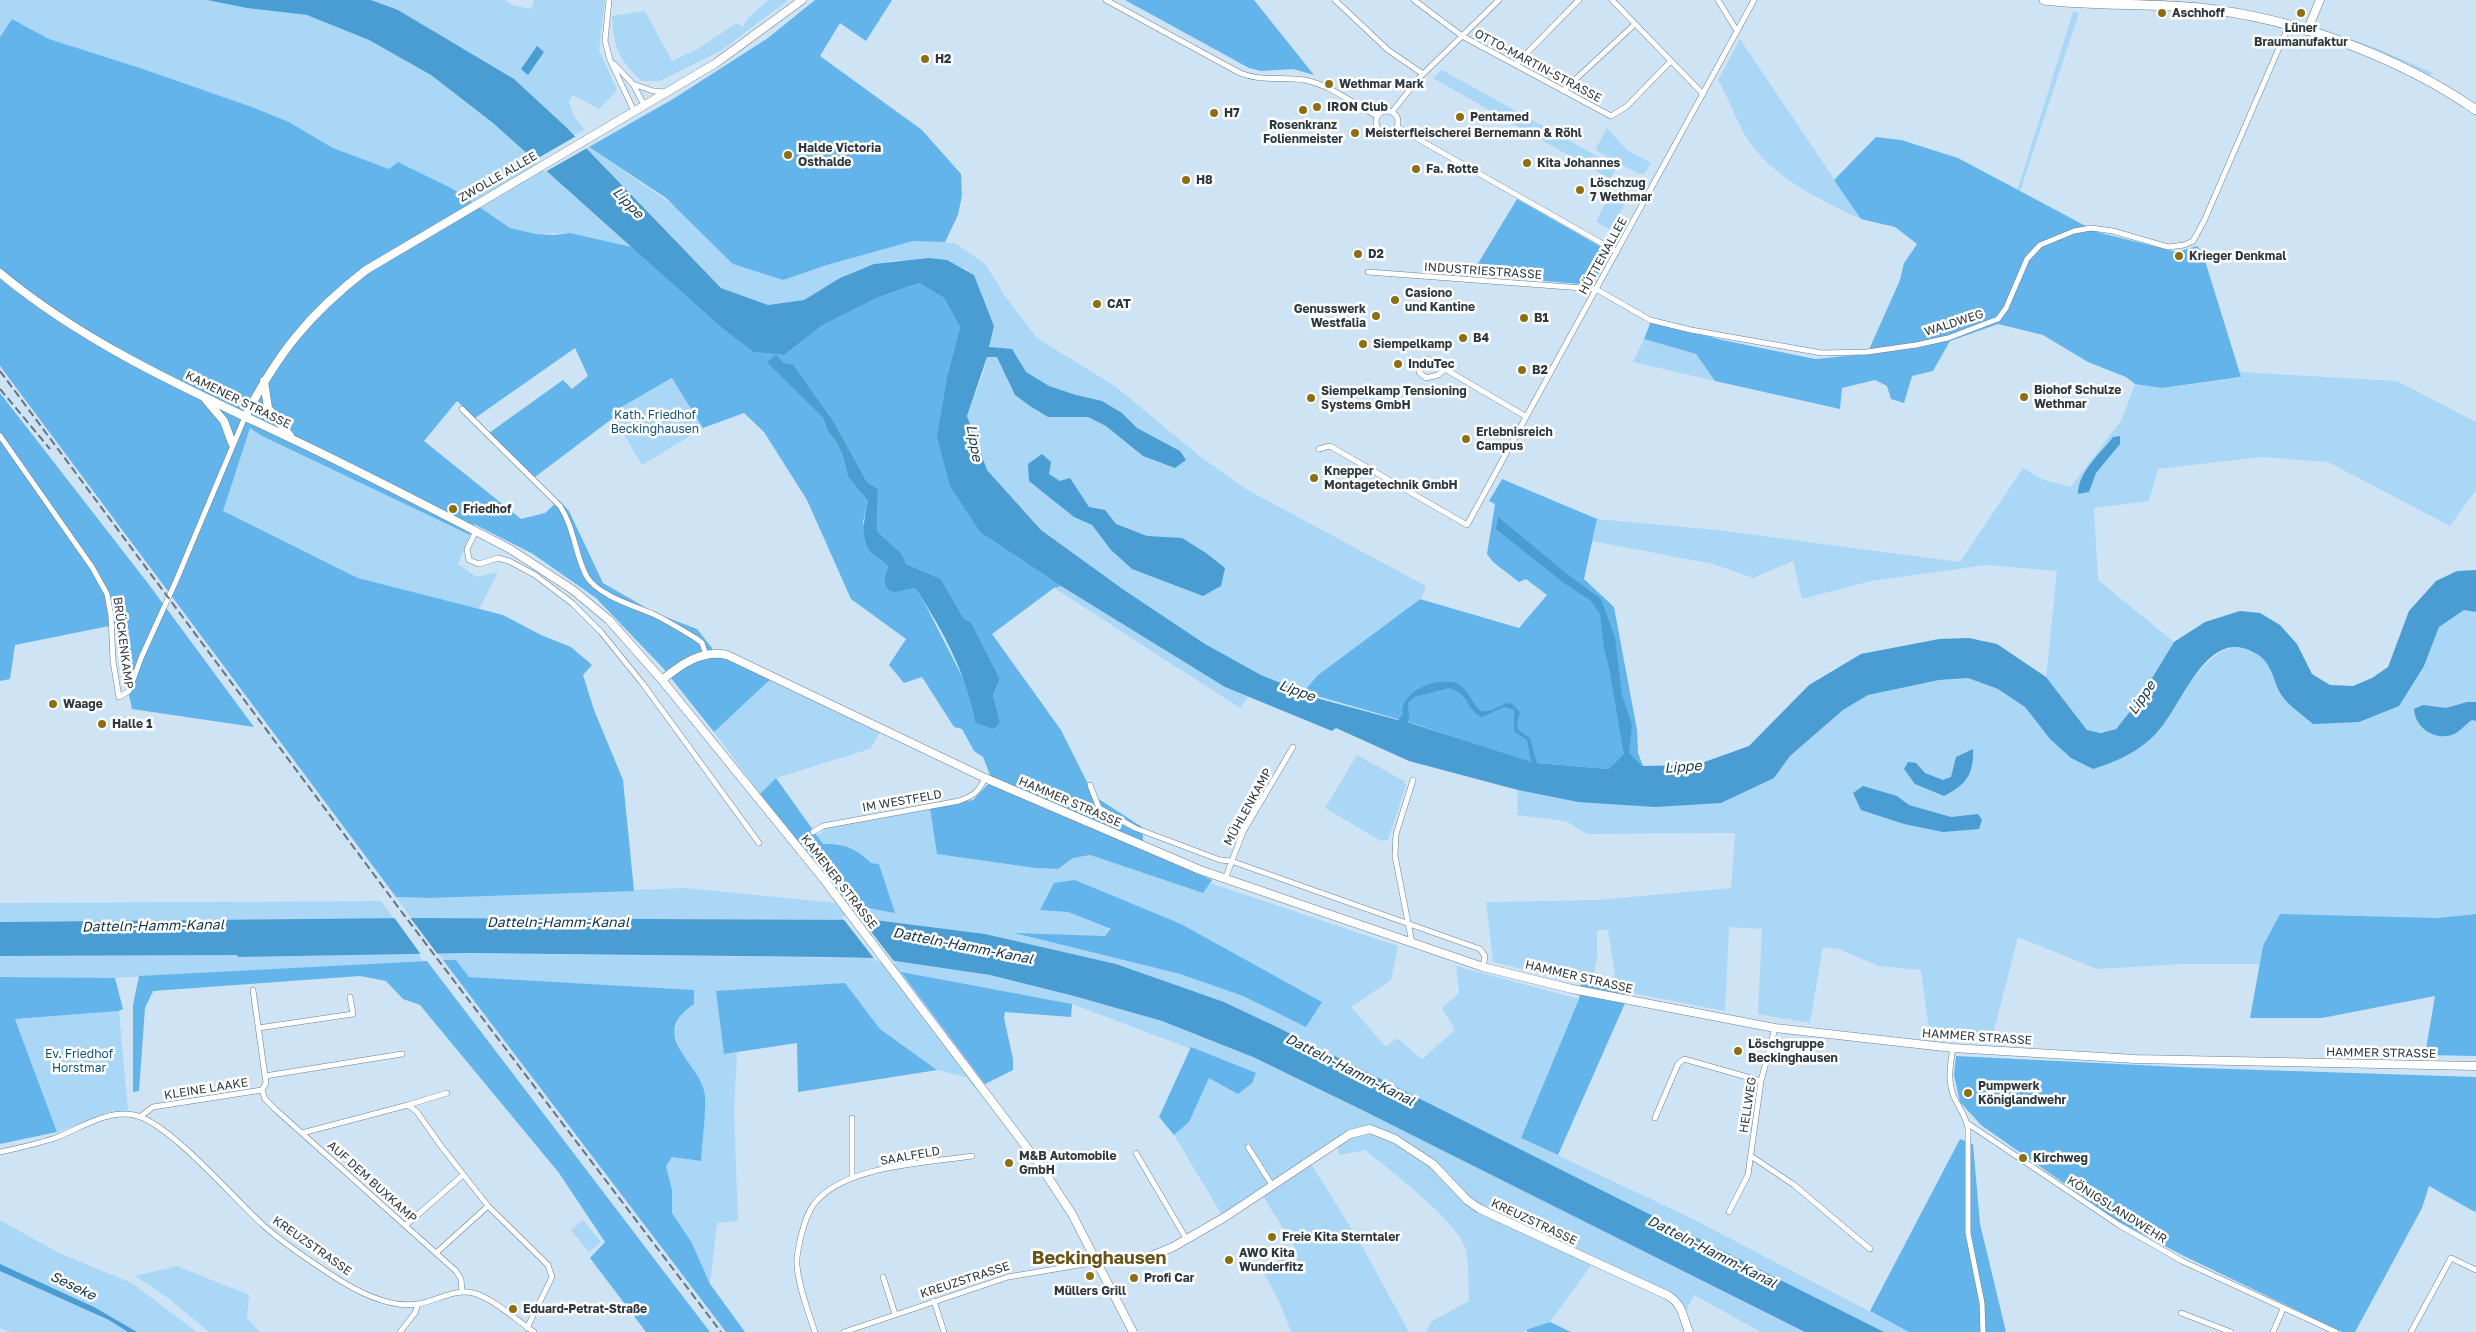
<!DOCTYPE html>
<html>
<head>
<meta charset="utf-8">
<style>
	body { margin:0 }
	canvas { display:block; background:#cee4f5 }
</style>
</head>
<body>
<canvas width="2476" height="1332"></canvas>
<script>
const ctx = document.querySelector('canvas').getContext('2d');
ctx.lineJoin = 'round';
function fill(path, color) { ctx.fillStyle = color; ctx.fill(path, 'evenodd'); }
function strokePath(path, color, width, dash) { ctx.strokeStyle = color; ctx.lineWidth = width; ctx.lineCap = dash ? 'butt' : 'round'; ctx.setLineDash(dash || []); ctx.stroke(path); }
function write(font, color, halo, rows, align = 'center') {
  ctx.font = font + ' "Golos Text",sans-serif'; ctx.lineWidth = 5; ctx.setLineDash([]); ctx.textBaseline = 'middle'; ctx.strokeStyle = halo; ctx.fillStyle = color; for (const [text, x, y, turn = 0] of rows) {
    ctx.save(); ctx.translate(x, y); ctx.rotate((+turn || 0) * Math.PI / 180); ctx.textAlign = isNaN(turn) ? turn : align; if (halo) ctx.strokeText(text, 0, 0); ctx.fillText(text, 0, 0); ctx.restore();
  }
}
fill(new Path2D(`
	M0,0h207l40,8 60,7 62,25 62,35 62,48 139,124 -62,-14 -34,1 -26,-6 -57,-39 -25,-11 -20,-12 -19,3 -56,-21 -44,-26 -37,-15 -112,-39 -91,-29 -37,-20 -12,18z
	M371,0h134l7,5 19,4 3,-9h71l-6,50 18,40 -18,19 -26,-14 -4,7 4,12 12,16 -12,5 -59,-56 -116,-69z
	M768,0h20l-66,50 -62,31h-19c-23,-23 -27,-32 -29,-65l33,-5 27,50 26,-12 39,-26 5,4 7,-10z
	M2073,12l6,1 -59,179 -3,-1z
	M2314,26l67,24 52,23 -5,3 -28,-14 -85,-33z
	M1740,39l121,180c-41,-19 -92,-43 -116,-84 -10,-18 -17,-38 -27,-55z
	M1442,70l175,97 -7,12 -177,-101z
	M1607,128l20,22 24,13 -7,11 -7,-1 -42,-23z
	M589,147l193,133 45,-15 86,-24 18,-1 26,4 29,21 19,31 32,42 78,48 82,68 47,34 182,98 -4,11 -104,78 -15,17 -42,-17 -56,-31 -81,-54 -83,-60 -54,-60 -20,-54 17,-45 10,-45 -20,-51 -9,-7 -66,-8 -25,4 -34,14 -36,22 -36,5 -47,-17 -134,-140z
	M1609,195l16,8 -14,27 -15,-8z
	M1644,339l52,15 19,27 -82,-19z
	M2240,372l157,9 79,41v68l-26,36 -122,-64 -67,-5 -103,12 -9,32 -55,7 4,72 76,62c-11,17 -44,80 -60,87 -10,4 -17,3 -27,1l-41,-53 11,-106 -71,-6 -115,16 -69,18 -9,-38 -40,17 -40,-14 -121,-23 5,-22 120,11 243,32 63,-94 21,12 27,7 51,-68 13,-35 27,4 78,-10z
	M673,378l30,50 -61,37 -31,-52z
	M250,428l12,8 208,99 -12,29 19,13 21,-5 -19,37 -121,-31 -136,-67z
	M1061,586l164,101 23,10 -8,11 -186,-120z
	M2464,610l12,2v302l-39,4 -174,28 -3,18h-76l-87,5 -79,-32 -27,105 -61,-4 -9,-68 -42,-4 -41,-17 -15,-2 -13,76 -52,-9 4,-85 -33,-2 -4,84 -115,-22 5,-14 -7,-45h-11v29l-6,27 -98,-24 -7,-60 110,-2 135,-12 4,-55 -148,1 -21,-13 -49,-6 1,-25 60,12 196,-24 16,-22 53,-46 25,-15 71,-15 29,-2 30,11 27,18 25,32 43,30 102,-93c24,-30 51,-44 77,-6 5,7 5,17 10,25 6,11 22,21 31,29l111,-58 15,-39z
	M774,676l108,53 -12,20 -94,29 -16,16 -46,-62z
	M1357,755l47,26 2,5 -18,54 -7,1 -56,-33z
	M930,808l106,60 22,1 15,-11 17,-3 112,38 8,-10 188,63 -7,34 -40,27 35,40 11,-9 25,21 33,-29 -13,-22 17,-15 -3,-27 123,33 -58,139 168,79 220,115h-25l-605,-304 -55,-26 -108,-38 -131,-30 -110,-14 -464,-2 -15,-21 33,1 257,-10 161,16 47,8 -15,-48 -8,-1c-12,-12 -29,-20 -48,-19l-6,-8 12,-10zM1075,880l106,44 141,78 -79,-6 -63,-22 -163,-40 88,2 7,-6 -44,-18z
	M381,901l13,18 -394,3v-19z
	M417,953l6,8 -308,17 -115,-1v-21l238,-1v2z
	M438,953l437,5 115,17 84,21 88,25 91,36 306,150 246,125h-44l-67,-37 -8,16 -21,-14 -73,-33 -42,58 -28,10h-96l6,-11 37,-20c-1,-17 0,-35 -3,-51 -5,-26 -79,-82 -101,-100l-26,5 -2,-9 -29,13 50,80 51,93h-118l-12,-31 -16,-30 32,-23 -36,-58 -37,25 -48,-80 15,-13 20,-44 46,-5 -183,-69 -170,-31 83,111 -9,6 -10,-13 -29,-7 -57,-41 -35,-46 -40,4 -80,67 12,-2 -3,57 4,112 -21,2 -7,61 -18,-41 -20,-30v-23l-6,-24 6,-9 29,4 -7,-89 -12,-17 -8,-23 7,-20 13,-22 -225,-13 -13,-17h-13z
	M119,1011l9,100 -15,2 -56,19 -42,-113z
	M0,1220l61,34 71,29 65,49h-187l-10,-4z
	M583,1220l18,22 -12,10 -18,-22z
	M177,1266l72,29 -2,23 13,14h-51l-41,-34 -33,-22z`), '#abd7f7');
fill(new Path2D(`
	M815,0h77l-26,41 -26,-18 -20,33 102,74 39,44 1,21 -4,20 -13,27 -32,-1 -86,24 -44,15 -50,-16 -67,-66 -77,-51 84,-48 95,-61z
	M1125,0h129l60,75 -21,-6 -32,2 -12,-3z
	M12,19l37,20 91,29 112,39 37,15 44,26 56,21 9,-7 55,27 57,39 26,6 18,1 16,-2 62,14 91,82 32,23 29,3 39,-30 56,-28 40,-14 25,15 16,29 -12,46 33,160 80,53 -7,2 -62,46 69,96 33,66 48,31 2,23 68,30 -9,13 -113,-38 -17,3 -15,11 -22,-1 -99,-14 -7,-46 43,-8 19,-20 -9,-23 -9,-6 -12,-22 -8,-2 -32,-50 -18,6 -15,-18 17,-26 -55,-40 -44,-99 -43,-68 -20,-19 -41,15 -31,-50 -61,35 2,5 -78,59 -46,-44 74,-53 9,9 16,-13 -13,-28 -100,70 -18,-17 -33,40 97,78 24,-6 14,-13 10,11 34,72 52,30 42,16 15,19v6h8l54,22 -60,56 -51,-64 -67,-70 -63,-44 -59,-30 -4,11 -208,-99 -12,-8 -27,83 135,67 145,37 38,20 30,12 21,18 -9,10 11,35 29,70 11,111 -205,7 -33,-1 -396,-531v-329zM776,356l8,7 9,1 41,58 33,60 11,7 -1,42 25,23 4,10 35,15 23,40 7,3 29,57 -7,16 7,27 -25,1 -7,-35 -44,-86 -8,-13 -6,-1 -13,4 -11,-19 2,-4 -2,-6 -13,-9 -10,-32 5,-21 -20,-24 -5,-21 -6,-13 -9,-11 -5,-14 -55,-56z
	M1876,137l25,3 57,18 139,74 80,20 20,-6 5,5 39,126 -79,11 -27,-4 -9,-7 -38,-15 -45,-27 -45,-11 -48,17 -17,30 -21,5 -8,27 -13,-4 -4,-13 -12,-6 -33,8 -2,21 -125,-28 -19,-27 -52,-15 7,-18 71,19 93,19 52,-5 33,-74 4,-17 13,-19 -22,-17 -34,-8 -27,-39z
	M1517,199l93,53 -17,33 -122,-10z
	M0,393l147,189 107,145 -122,-18 -18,-84 -99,20 -5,34 -10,2z
	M1502,479l95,40 -13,60 30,28 23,123 1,23 5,13 -34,3 -84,-7 -107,-37 -115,-33 15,-17 102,-76 99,29 28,-33 -21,-16 -7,3 -26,-20 -6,-8 8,-50 -6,-3z
	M776,778l47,66c21,-1 34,5 48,19l8,1 16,49 -48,-9 -87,-110z
	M1075,880l106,44 141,78 -16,25 -63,-31 -63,-22 -166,-41 91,3 6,-7 -43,-17 -28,-2 14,-27z
	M2280,914l157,4 39,-4v142l-51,-1 10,-59 -113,22h-72l13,-72z
	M443,960h13l13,17 225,13v14c-49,32 9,60 11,92 1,21 -3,44 -4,65l-29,-4 -6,9 6,24v23l20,30 18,41 35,48h-19z
	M427,961l283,371h-64l-56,-74 15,-16 -46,-69 -139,-168 -17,-6 -17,-18 -26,-5 -207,15 -8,17 -6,83 -6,1v-87l6,-29z
	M901,972l171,32 -1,13 -66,-5 -1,6 9,41v11l-28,14z
	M0,977l115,1 8,31 -4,2 -104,8 42,113 -57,12z
	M845,983l35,46 57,41 -139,22 -1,-49 -73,11 -8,-63z
	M1581,983l49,9 -72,163 -37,-17 58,-139z
	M1191,1047l65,26 -4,10 -14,11 -29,-16 -20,44 -15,13 -15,-18z
	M1956,1056l244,12 276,9v132l-1,3 -46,-26 -7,22 -67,124h-13l-158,-76 -65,-34 -138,-97 -21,-23 -6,-27z
	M1960,1139l13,5 7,80 26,108h-97l-39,-21z
	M1550,1322l21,10h-43l-2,-2z`), '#63b4eb');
fill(new Path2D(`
	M207,0h164l27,10 116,69 53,49 154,160 47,17 36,-5 36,-22 34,-14 55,-6 18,2 27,15 20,51 -5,21 23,2 14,23 23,14 27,9 26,6 20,12 15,15 43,23 6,9 -11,8 -32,-12 -37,-30 -18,-9h-40l-18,-11 -15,-11 -18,-38h-10l-20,59 20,54 54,60 83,60 81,54 56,31 59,24 78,21 5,-5c-5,-25 40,-41 57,-30 9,6 15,24 22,26 10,2 19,-8 29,-8l9,9 -3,13 1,5 12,8 7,25 72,6 15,-15 -15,-86 -5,-20 -4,-34 -10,-14 -25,-16 -69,-55 2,-12 68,56 35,26 14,39 7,57 10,30 -3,28 13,13 54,-1 53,-19 60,-61 52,-31 78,-15 30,-1 28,6 49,33 41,53 14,3 15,-4 21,-26 37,-61 31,-20 35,-11 20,2 20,12 17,19 15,30 18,11 23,1 19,-8 16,-11 21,-56 27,-30 21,-10 19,-1v42l-12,-2 -25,17 -15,39 -25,40 -40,16 -46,2c-9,-8 -24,-18 -31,-28 -9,-14 -9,-32 -25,-42 -47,-30 -72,43 -94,71 -18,24 -42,35 -70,44l-22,-11 -21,-19 -25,-32 -27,-18 -30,-11 -29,2 -71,15 -25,15 -53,46 -16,22 -53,25 -66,4 -77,-5 -60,-12 -109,-29 -73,-33 -4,3 -107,-44 -164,-101 -80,-53 -31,-47 -13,-49 11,-64 12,-46 -16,-29 -25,-15 -40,14 -56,28 -39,30 -30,-3 -31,-23 -230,-206 -62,-48 -62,-35 -62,-25 -60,-7zM1449,688c23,7 16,22 33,29l22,-10 10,3v21l13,9 4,22 -124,-40 2,-4 -1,-15 6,-6z
	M537,46l7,6 -16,23 -7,-6z
	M776,355l8,8 9,1 41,58 33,60 11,7 -1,42 25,23 4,10 35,15 23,40 7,3 29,57 -7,16 7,27 -6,7 -19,-6c-7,-47 -33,-94 -59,-134 -8,-2 -13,3 -20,3 -14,0 -12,-16 -8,-24 -3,-8 -8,-8 -14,-13 -15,-13 -10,-37 -6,-54l-20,-24 -5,-21 -6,-13 -9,-11 -5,-14 -56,-56z
	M2120,436v8l-24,29 -7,19 -11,2c0,-22 22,-40 35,-57z
	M1042,454l9,8 -2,12 11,7 10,-3 19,29 16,3 11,14 31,12 35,2 24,15 19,15 -4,18 -18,10 -71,-27 -21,-19 -19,-25 -18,-8 -45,-36 -1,-17z
	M2467,702h9v19l-4,-1c-5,3 -10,9 -16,13 -18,10 -41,-4 -42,-24l9,-4 23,3z
	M1973,749c1,25 -7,36 -29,47l-29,-12 -11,-15 4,-7 8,1 9,10 18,7 8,-3 5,-20z
	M1863,786l34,10 12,9 42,12 27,-3 4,6 -3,9 -36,3 -39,-8 -43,-14 -8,-17z
	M411,918l464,2 110,14 131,30 108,38 55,26 605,304h-79l-443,-222 -109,-53 -91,-36 -88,-25 -84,-21 -115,-17 -49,-1 -360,-4 -228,4 -1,-2 -237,1v-34z
	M0,1264l94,43 43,25h-9l-19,-12 -109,-49z`), '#4a9dd2');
fill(new Path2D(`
	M578,135l11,12 -44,25 -12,-11z
	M393,916h16l30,40h-17z
	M841,916h18l37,48 -20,-3z`), '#cee4f5');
const street = new Path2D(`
	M609,0l-4,41 5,19 24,51
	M1106,0l134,73c22,9 42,3 65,7 25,5 49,24 72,36
	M1335,0l53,50 35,24
	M1414,0l48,36 149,80 15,-9 45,-46
	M1612,0l91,94
	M1718,0l19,31
	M614,64l19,20 11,21
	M1516,64l63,-64
	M633,84l20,7 13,1
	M1563,91l72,-67
	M1376 122a11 11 0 1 1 22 0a11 11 0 1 1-22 0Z
	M1392,112l27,-34 80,-78
	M1397,127l220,125
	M1368,272l228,17
	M1596,289l54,31 41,10 131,23 45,-1 49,-7 32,-7 50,-19 8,-11 21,-49 13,-14 34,-14 17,-3 22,3 55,16 16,-2 9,-4 11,-20 85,-196
	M1445,369l-7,6 -12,3 -7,-6 4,-10 5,-3 97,57
	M462,409l98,97c15,23 15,50 27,71 11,18 47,29 66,37 15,7 29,16 44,25l5,4 4,12
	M0,436l92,131 15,27 4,22 2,45 6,36 10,-6 12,-33 35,-77 69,-164
	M1319,449l11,-3 137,79 287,-525
	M476,531l-9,18 2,11 10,4 19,-6 11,3 26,14 37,28 29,29 42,52 116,159
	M1090,785l9,23 36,20 85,32 11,1 249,88 5,7 -2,11
	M813,832l10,-6 136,-25c14,-5 20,-9 26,-23
	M1225,879l18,-47 50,-85
	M1412,943l-17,-87 1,-22 17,-54
	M253,990l13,93 -4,7
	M258,1028l95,-14 -3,-17
	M1953,1048c-3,17 -6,35 2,51 5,10 11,18 13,29v105l14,70 1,29
	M265,1076l137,-22
	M262,1090l3,9 10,10 181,162 5,8 1,13
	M408,1105l39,-12
	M141,1116l12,-9 109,-17
	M852,1118v60
	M1655,1118l23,-54 6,-5 77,22
	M1967,1123l152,102 63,36 154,71
	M302,1133l106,-28 9,7 24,34 47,60 60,59 4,12 -25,51
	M1248,1147l24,38
	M0,1152c19,-4 37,-8 55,-14 24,-9 53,-29 79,-23 35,7 100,84 129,110 20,18 44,34 67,49 24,16 58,35 88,30 18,-3 38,-16 55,-11 20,5 43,27 61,39
	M1136,1153l51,87
	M1751,1156l43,29 76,64
	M1729,1212l19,-37 13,-94 14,-53
	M406,1225l57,-50
	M436,1253l52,-47
	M883,1277l12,37
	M934,1301l10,31
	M2181,1313l50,19
	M400,1332l15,-19 3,-9
	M815,1332c-7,-20 -16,-45 -18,-66 -1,-11 2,-20 4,-30 3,-11 6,-23 13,-32 30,-39 113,-41 158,-48
	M844,1332l164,-55 89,-15
	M2273,1332l10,-23
	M2411,1332l40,-74 25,12`);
const secondary = new Path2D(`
	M2307,31l13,-31
	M0,273c85,71 191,118 290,165 74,35 147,73 220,111l63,41 36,30 53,60 160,197 218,288 32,49 61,118
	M264,381l4,27 22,28
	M206,400l18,21 8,22
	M245,417c33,-64 64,-103 121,-147l350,-207 86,-63
	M662,680c18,-15 40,-31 65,-25l258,123 215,92 283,97 89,22 203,39 178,20 182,11 341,7
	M1097,1262l47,-3 29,-12 52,-30 125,-83 20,-5 25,10 38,25 34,36 13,9 189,87c14,9 14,22 20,36`);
const primary = new Path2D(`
	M2044,0c52,6 104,3 156,8 94,10 198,48 276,102`);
strokePath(street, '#6c8090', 6);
strokePath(secondary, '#6c8090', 9);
strokePath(primary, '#6c8090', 10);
strokePath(street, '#fff', 5);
strokePath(secondary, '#fff', 8);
strokePath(primary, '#fff', 9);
strokePath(new Path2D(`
	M0,371l401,540 320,421
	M0,389l50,60`), '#67747f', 2, [8, 4]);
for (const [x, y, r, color] of [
	[2162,13,5,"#8c6f12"],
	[2301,13,5,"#8c6f12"],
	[925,59,5,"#8c6f12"],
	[1329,84,5,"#8c6f12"],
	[1317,107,5,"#8c6f12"],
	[1303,110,5,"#8c6f12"],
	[1214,113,5,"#8c6f12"],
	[1460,117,5,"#8c6f12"],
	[1355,133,5,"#8c6f12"],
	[788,155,5,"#8c6f12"],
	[1527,163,5,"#8c6f12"],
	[1416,169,5,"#8c6f12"],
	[1186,180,5,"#8c6f12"],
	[1580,190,5,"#8c6f12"],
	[1358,254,5,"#8c6f12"],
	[2179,256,5,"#8c6f12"],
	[1395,300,5,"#8c6f12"],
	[1097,304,5,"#8c6f12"],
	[1376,316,5,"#8c6f12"],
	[1524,318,5,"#8c6f12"],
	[1463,338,5,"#8c6f12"],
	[1363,344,5,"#8c6f12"],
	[1398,364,5,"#8c6f12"],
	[1522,370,5,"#8c6f12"],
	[2024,397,5,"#8c6f12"],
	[1311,398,5,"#8c6f12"],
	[1466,439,5,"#8c6f12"],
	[1314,478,5,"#8c6f12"],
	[453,509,5,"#8c6f12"],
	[53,704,5,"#8c6f12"],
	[102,724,5,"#8c6f12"],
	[1738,1051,5,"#8c6f12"],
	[1968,1093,5,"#8c6f12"],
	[2023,1158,5,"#8c6f12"],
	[1009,1163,5,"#8c6f12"],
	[1272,1237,5,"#8c6f12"],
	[1229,1260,5,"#8c6f12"],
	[1090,1276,5,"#8c6f12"],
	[1134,1278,5,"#8c6f12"],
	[513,1309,5,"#8c6f12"]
]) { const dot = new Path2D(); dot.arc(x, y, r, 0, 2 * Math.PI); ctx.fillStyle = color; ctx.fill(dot); strokePath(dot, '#fff', 2); }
write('bold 12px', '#2f383f', '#fff', [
	["Aschhoff",2172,13],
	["Lüner",2301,28,"center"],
	["Braumanufaktur",2301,42,"center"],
	["H2",935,59],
	["Wethmar Mark",1339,84],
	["IRON Club",1327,107],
	["H7",1224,113],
	["Pentamed",1470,117],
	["Rosenkranz",1303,125,"center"],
	["Folienmeister",1303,139,"center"],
	["Meisterfleischerei Bernemann & Röhl",1365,133],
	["Halde Victoria",798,148],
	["Osthalde",798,162],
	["Kita Johannes",1537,163],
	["Fa. Rotte",1426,169],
	["H8",1196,180],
	["Löschzug",1590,183],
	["7 Wethmar",1590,197],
	["D2",1368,254],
	["Krieger Denkmal",2189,256],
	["Casiono",1405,293],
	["und Kantine",1405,307],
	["CAT",1107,304],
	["Genusswerk",1366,309,"right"],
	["Westfalia",1366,323,"right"],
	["B1",1534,318],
	["B4",1473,338],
	["Siempelkamp",1373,344],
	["InduTec",1408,364],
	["B2",1532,370],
	["Biohof Schulze",2034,390],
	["Wethmar",2034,404],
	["Siempelkamp Tensioning",1321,391],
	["Systems GmbH",1321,405],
	["Erlebnisreich",1476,432],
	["Campus",1476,446],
	["Knepper",1324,471],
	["Montagetechnik GmbH",1324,485],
	["Friedhof",463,509],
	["Waage",63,704],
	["Halle 1",112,724],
	["Löschgruppe",1748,1044],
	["Beckinghausen",1748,1058],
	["Pumpwerk",1978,1086],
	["Königlandwehr",1978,1100],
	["M&B Automobile",1019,1156],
	["GmbH",1019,1170],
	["Kirchweg",2033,1158],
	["Freie Kita Sterntaler",1282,1237],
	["AWO Kita",1239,1253],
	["Wunderfitz",1239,1267],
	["Profi Car",1144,1278],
	["Müllers Grill",1090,1291,"center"],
	["Eduard-Petrat-Straße",523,1309]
], 'left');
write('12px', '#2f383f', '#fff', [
	["OTTO-MARTIN-STRASSE",1538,66,28],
	["ZWOLLE ALLEE",498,177,-30],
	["HÜTTENALLEE",1603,256,-61],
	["INDUSTRIESTRASSE",1483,271,4],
	["WALDWEG",1954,323,-18],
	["KAMENER STRASSE",238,400,26],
	["BRÜCKENKAMP",123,643,83],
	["IM WESTFELD",902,801,-10],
	["HAMMER STRASSE",1070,802,23],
	["MÜHLENKAMP",1248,807,-61],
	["KAMENER STRASSE",839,882,52],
	["HAMMER STRASSE",1579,977,13],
	["HAMMER STRASSE",1977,1037,4],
	["HAMMER STRASSE",2381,1053,1],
	["KLEINE LAAKE",206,1089,-9],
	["HELLWEG",1748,1105,-81],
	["SAALFELD",910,1156,-10],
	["AUF DEM BUXKAMP",372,1182,42],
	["KÖNIGSLANDWEHR",2117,1210,32],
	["KREUZSTRASSE",1534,1222,25],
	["KREUZSTRASSE",312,1246,35],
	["KREUZSTRASSE",965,1280,-18]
]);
write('12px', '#135276', '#fff', [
	["Kath. Friedhof",655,415],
	["Beckinghausen",655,429],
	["Ev. Friedhof",79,1054],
	["Horstmar",79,1068]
]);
write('italic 14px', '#11344b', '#fff', [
	["Lippe",628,203,46],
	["Lippe",974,443,80],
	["Lippe",1297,691,20],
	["Lippe",2142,698,-56],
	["Lippe",1683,767,-4],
	["Datteln-Hamm-Kanal",558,923],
	["Datteln-Hamm-Kanal",153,926,-1],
	["Datteln-Hamm-Kanal",963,946,11],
	["Datteln-Hamm-Kanal",1350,1070,27],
	["Datteln-Hamm-Kanal",1712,1252,27],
	["Seseke",73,1286,26]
]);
write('bold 18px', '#685419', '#fff', [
	["Beckinghausen",1099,1258]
]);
</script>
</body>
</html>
